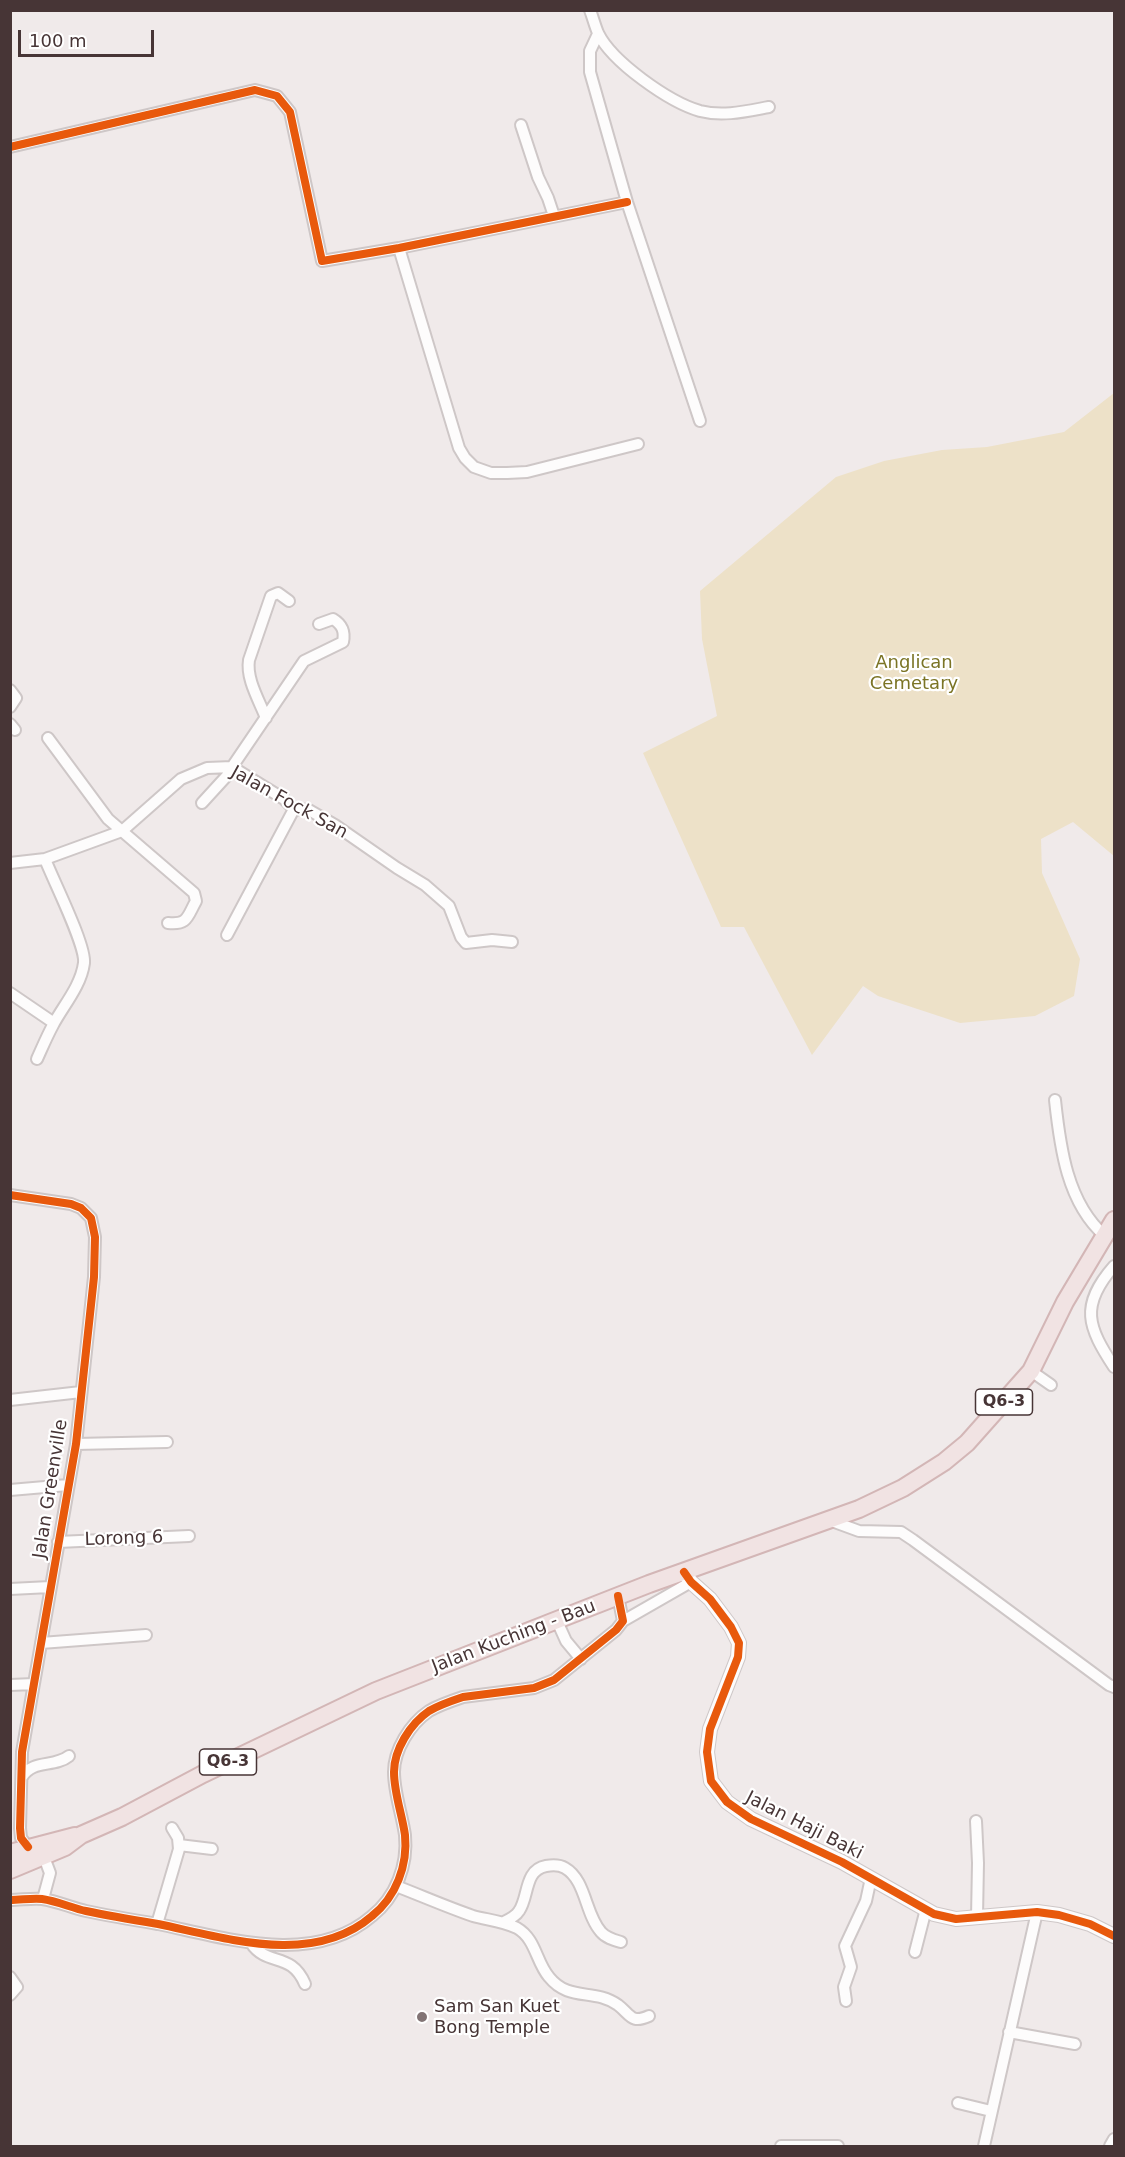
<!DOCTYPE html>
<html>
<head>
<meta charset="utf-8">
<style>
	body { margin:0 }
	#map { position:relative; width:1125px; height:2157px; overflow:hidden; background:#f0eaea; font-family:"DejaVu Sans",sans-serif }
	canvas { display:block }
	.frame { position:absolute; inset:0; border:12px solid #473536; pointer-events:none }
	.scale { position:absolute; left:18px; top:30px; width:136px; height:27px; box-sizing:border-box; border:3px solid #473536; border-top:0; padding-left:8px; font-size:18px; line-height:21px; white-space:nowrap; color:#473536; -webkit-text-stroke:4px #fff; paint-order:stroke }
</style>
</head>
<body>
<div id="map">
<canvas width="1125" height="2157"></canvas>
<div class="frame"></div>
<div class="scale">100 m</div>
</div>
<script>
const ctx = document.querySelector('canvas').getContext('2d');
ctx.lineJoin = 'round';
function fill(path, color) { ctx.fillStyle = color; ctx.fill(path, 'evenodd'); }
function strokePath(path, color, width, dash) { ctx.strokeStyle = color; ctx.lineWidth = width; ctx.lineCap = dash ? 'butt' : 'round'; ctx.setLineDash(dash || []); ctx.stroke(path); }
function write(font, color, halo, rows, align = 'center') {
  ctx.font = font + ' "DejaVu Sans",sans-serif'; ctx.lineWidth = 4.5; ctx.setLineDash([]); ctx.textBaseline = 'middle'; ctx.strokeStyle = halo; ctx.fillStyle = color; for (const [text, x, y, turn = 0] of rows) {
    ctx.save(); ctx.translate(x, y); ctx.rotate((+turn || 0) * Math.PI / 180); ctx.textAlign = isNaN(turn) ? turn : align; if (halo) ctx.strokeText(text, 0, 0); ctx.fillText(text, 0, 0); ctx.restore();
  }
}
fill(new Path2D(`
	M1114,393v463l-41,-34 -32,17 1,34 38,86 -6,37 -39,20 -75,7 -82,-27 -15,-10 -51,69 -68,-128h-23l-78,-174 74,-37 -15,-77 -2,-48 136,-114 48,-16 58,-11 45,-3 77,-15z`), '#ede1c8');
const minor = new Path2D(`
	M590,10c3,8 5,16 8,23 14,29 71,69 102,78 23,6 47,0 69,-4
	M598,34l-8,17v21l37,130 73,219
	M521,125l17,52 10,21 6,18
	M10,147l245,-57 22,6 13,16 32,149 77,-13 228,-46
	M399,248l60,200 6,10 9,9 17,6h16l20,-1 111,-28
	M10,690l6,8 -6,9
	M266,718c-7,-18 -20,-39 -17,-58l22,-64 7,-3 11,8
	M10,724l5,6
	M48,738l60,81 86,74 2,8c-9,16 -8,24 -28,22
	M232,767l72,-106 39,-19c2,-10 0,-17 -10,-23l-14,5
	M202,803l32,-35
	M10,863l35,-4 77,-28 59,-52 26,-11 25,-1 52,32 10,10 15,1 26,15 62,43 28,17 24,21 12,31 5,6 26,-3 20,2
	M227,935l67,-126
	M10,993l44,30
	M37,1059c5,-11 10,-23 16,-34 10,-19 28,-39 31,-62 2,-18 -31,-83 -39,-104
	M1055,1100c5,47 12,103 50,136
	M10,1195l61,9 10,4 10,10 4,19 -1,40 -18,167 -54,308 -2,76 1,10 7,9
	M1114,1266c-35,40 -26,61 0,101
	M1031,1371l20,14
	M10,1400l71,-8
	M76,1444l91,-2
	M10,1490l58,-5
	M829,1520l30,11 42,1 12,8 196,145 5,2
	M58,1542l131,-6
	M10,1589l40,-2
	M557,1621l9,20 15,18
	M623,1621l68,-39
	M41,1643l105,-8
	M10,1685l24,-1
	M22,1777c11,-18 32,-9 47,-21
	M976,1821l2,42 -1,54
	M179,1845l33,4
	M396,1886c26,10 51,21 77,30 15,4 30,5 44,12 19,11 19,34 32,49 20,25 45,11 69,28 13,10 13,19 31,11
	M43,1899l7,-26 -6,-16
	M10,1900c11,0 22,-2 32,-1 15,2 30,9 44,12 24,5 48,9 72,13 68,14 155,43 214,-8 24,-19 36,-51 33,-81 -3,-21 -11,-42 -11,-63 0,-22 16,-48 35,-61 10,-6 22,-10 34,-14l71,-9 20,-8 62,-50 7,-9 -5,-25
	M504,1922c6,-3 12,-6 15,-11 10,-14 5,-41 27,-45 6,-1 14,-1 19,2 21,12 20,46 36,64 5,6 13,8 20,10
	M157,1924l22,-75 -1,-11 -6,-10
	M251,1943c16,24 40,8 54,41
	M915,1952l11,-43
	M10,1977l7,10 -7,8
	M846,2001l-2,-14 7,-20 -6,-21 21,-45 5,-23
	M1009,2032l66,12
	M958,2103l33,8
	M781,2146h57
	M984,2146l53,-234
	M1110,2146l4,-7`);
const tertiary = new Path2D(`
	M684,1572l7,10 19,17 21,28 8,16 -1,14 -28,72 -3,23 4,29 16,21 24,17 91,43 92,52 22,5 81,-7 22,3 31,9 24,12`);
const primary = new Path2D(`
	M10,1853l65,-17
	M10,1870l55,-23 16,-12 41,-18 81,-43 173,-83 273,-107 210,-75 44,-21 41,-26 23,-19 64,-72 34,-69 49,-82`);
strokePath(minor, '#cec7c7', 14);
strokePath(tertiary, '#cec7c7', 16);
strokePath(primary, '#d3b6b6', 20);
strokePath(minor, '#fdfcfc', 10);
strokePath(tertiary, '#fdfcfc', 14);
strokePath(primary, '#f1e3e3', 16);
strokePath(new Path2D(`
	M10,147l245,-57 22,6 13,16 32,149 77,-13 228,-46
	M10,1195l61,9 10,4 10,10 4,19 -1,40 -18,167 -54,308 -2,76 1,10 7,9
	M684,1572l7,10 19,17 21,28 8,16 -1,14 -28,72 -3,23 4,29 16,21 24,17 91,43 92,52 22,5 81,-7 22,3 31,9 24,12
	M10,1900c11,0 22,-2 32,-1 15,2 30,9 44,12 24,5 48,9 72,13 68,14 155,43 214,-8 24,-19 36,-51 33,-81 -3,-21 -11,-42 -11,-63 0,-22 16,-48 35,-61 10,-6 22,-10 34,-14l71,-9 20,-8 62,-50 7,-9 -5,-25`), '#e8590c', 8);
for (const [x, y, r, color] of [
	[422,2017,6,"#827475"]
]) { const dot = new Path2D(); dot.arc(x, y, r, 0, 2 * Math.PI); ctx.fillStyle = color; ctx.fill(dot); strokePath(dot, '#fff', 2); }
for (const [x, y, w] of [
	[1004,1402,57],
	[228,1762,57]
]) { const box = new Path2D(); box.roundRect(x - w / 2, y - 13, w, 26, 4.5); ctx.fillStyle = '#fff'; ctx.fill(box); strokePath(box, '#473536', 1.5); }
write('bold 16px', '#473536', null, [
	["Q6-3",1004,1402],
	["Q6-3",228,1762]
]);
write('18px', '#7b7425', '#fff', [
	["Anglican",914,663],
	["Cemetary",914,684]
]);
write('18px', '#473536', '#fff', [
	["Jalan Fock San",289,803,29],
	["Jalan Greenville",51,1489,-81],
	["Lorong 6",124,1539,-2],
	["Jalan Kuching - Bau",514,1637,-21],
	["Jalan Haji Baki",804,1826,27]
]);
write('18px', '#473536', '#fff', [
	["Sam San Kuet",434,2007],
	["Bong Temple",434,2028]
], 'left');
</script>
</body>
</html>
